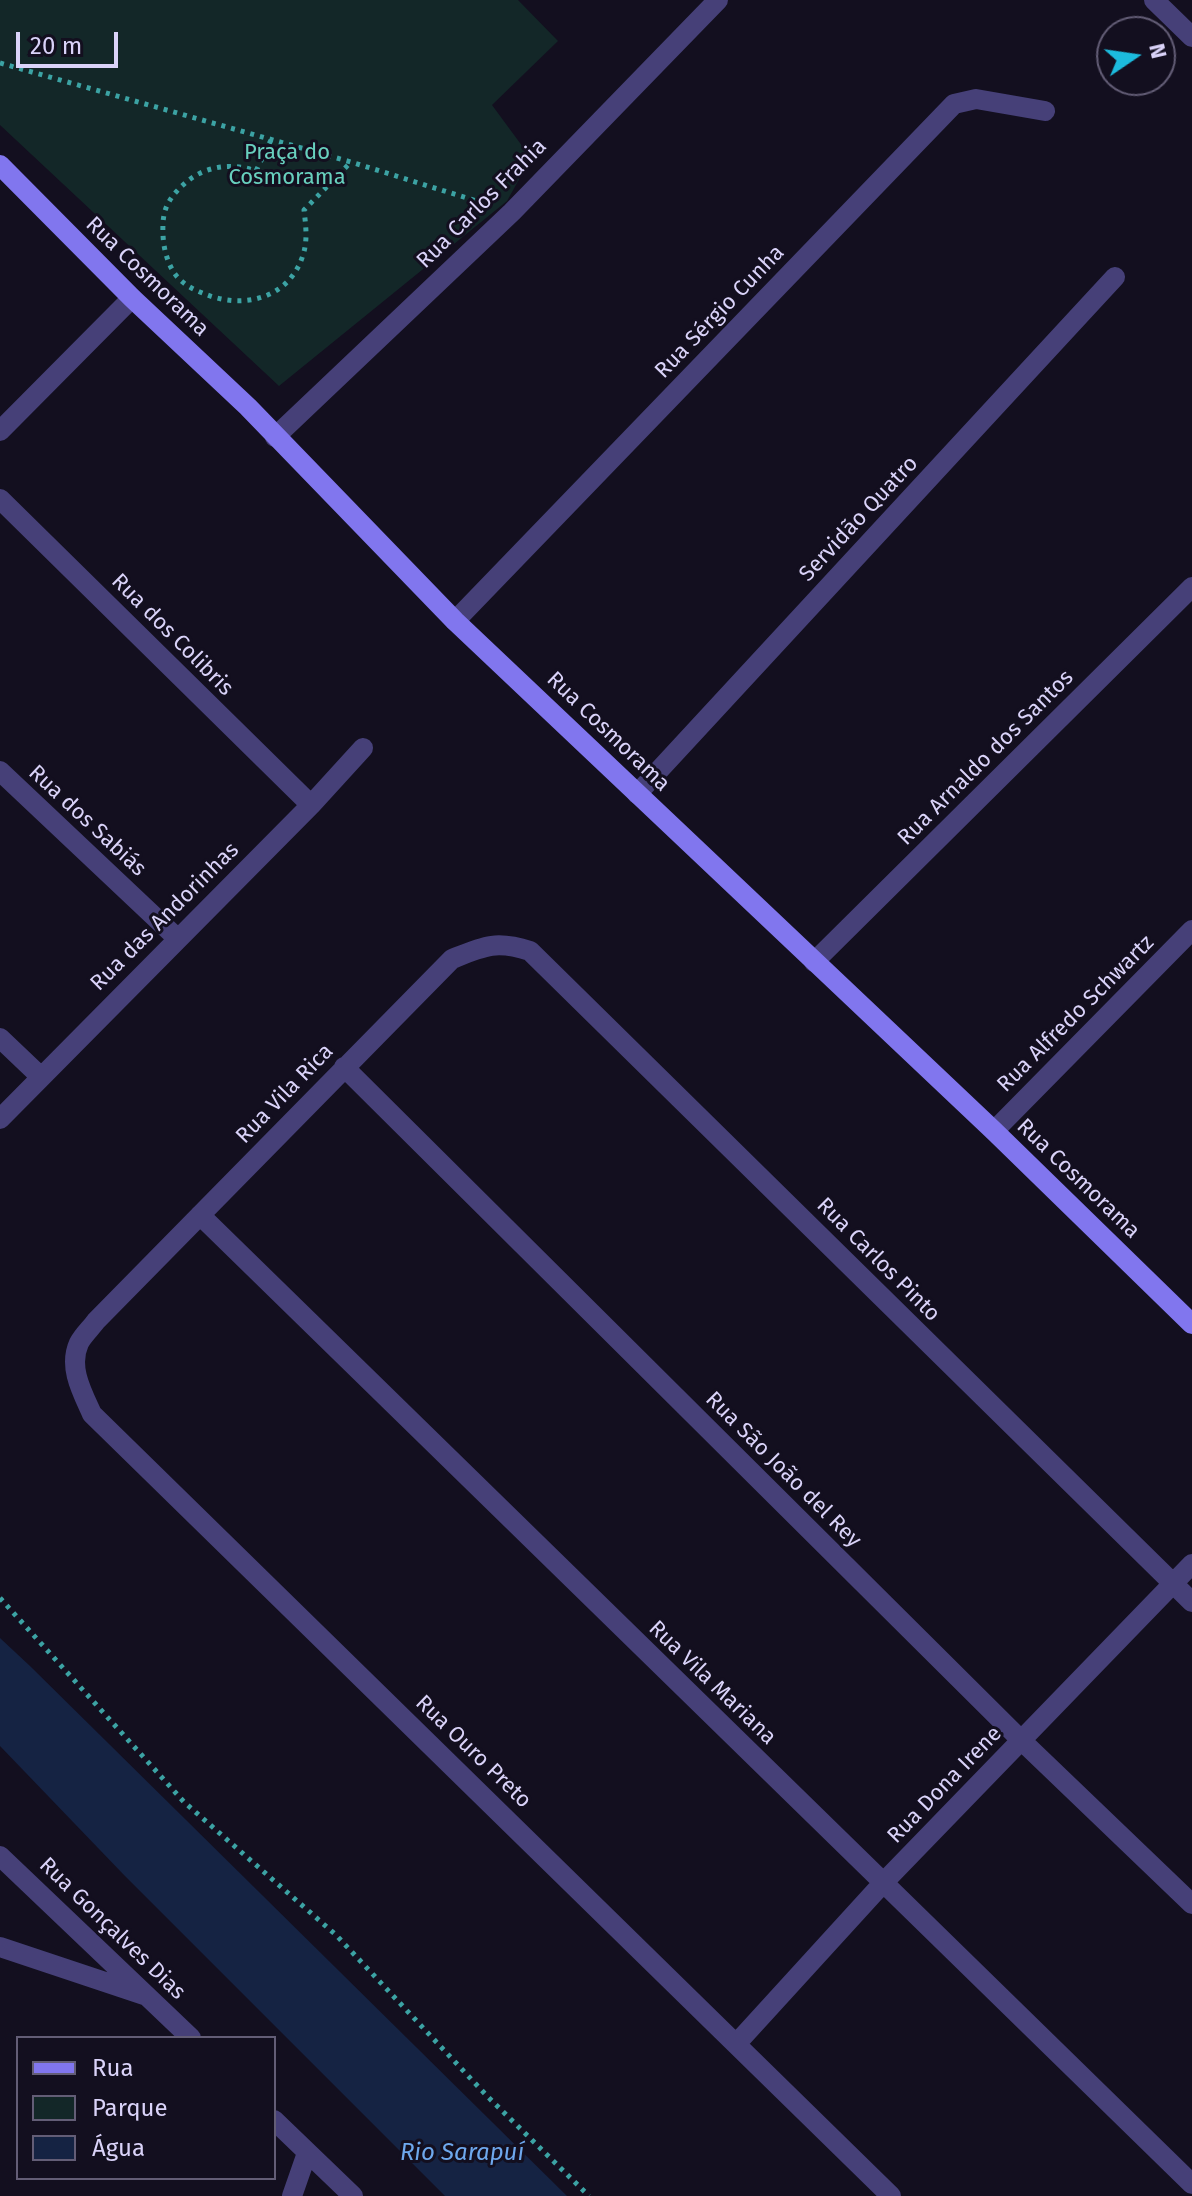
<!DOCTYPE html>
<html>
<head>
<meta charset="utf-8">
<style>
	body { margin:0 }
	#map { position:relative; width:1192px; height:2196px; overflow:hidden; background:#130f1f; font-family:"Fira Sans",sans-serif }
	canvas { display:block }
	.legend { position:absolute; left:16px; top:2036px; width:260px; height:144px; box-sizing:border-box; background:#130f1f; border:2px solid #635d76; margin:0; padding:10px 14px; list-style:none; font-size:24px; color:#dad3f9 }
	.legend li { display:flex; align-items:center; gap:16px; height:40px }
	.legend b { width:40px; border:2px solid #635d76 }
	.north { position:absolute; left:1096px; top:16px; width:80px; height:80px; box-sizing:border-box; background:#130f1f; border:2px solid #635d76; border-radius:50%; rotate:77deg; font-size:22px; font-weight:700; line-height:32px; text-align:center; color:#dad3f9 }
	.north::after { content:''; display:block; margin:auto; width:28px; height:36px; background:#1cbbdd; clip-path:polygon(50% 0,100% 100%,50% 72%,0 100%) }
	.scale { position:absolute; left:16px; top:32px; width:102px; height:36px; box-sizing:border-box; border:4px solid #dad3f9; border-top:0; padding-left:10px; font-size:24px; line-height:28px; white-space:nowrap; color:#dad3f9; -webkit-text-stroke:6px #130f1f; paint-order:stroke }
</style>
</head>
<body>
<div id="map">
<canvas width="1192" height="2196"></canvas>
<ul class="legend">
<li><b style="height:10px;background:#8176ee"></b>Rua</li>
<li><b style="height:22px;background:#132728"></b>Parque</li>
<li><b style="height:22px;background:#152343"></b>Água</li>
</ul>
<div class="north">N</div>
<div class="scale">20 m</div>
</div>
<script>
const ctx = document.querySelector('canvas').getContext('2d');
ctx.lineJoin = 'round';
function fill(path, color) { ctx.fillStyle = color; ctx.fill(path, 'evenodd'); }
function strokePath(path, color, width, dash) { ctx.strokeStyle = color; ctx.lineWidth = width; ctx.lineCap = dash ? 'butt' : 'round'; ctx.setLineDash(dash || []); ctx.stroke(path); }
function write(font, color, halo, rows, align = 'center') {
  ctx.font = font + ' "Fira Sans",sans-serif'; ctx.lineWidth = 6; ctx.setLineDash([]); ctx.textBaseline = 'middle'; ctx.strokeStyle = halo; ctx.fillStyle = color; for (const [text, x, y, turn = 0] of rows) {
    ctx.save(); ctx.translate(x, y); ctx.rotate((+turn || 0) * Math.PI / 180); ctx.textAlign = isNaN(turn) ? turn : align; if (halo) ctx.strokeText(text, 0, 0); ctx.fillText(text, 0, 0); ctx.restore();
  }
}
fill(new Path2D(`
	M0,0h518l40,41 -66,64 39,53 -24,43 -228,185 -279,-261z`), '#132728');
fill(new Path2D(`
	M0,1638l30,28 537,530h-122l-321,-321 -124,-129z`), '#152343');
strokePath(new Path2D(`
	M0,63l351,99 132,41
	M271,140l-15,31c-25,-9 -53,-5 -73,14 -16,15 -21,26 -20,48 0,13 4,30 12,41 7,10 19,16 30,20 36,15 82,6 97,-36 6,-16 4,-31 2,-48l47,-48
	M0,1598l184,204 152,133 151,161 102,100`), '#3ca3a4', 5, [4, 6]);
strokePath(new Path2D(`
	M1154,0l38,37
	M0,431l132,-133
	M275,437l237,-225 206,-212
	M0,499l311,306
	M455,621l499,-517 22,-5 69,12
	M0,771l177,167
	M637,794l478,-517
	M814,962l378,-375
	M0,1038l41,39
	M344,1067l678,674 170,163
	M0,1119l311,-314 52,-57
	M994,1131l198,-201
	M200,1215l992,969
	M0,1856l191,182
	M0,1947l144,48
	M737,2043l146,-160 309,-319
	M274,2120l79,76
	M292,2196l15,-43
	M891,2196l-799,-782c-10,-22 -24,-47 -13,-71 4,-8 12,-15 17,-22l356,-362c32,-13 44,-19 78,-8l662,651`), '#464078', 20);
strokePath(new Path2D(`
	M0,165l132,133 116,109 207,214 539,510 198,193`), '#8176ee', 20);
write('22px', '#68d0be', '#130f1f', [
	["Praça do",287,153],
	["Cosmorama",287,178]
]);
write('22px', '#dad3f9', '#130f1f', [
	["Rua Carlos Frahia",482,204,-45],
	["Rua Cosmorama",147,277,44],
	["Rua Sérgio Cunha",720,312,-46],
	["Servidão Quatro",859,519,-47],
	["Rua dos Colibris",172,635,45],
	["Rua Cosmorama",608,732,44],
	["Rua Arnaldo dos Santos",986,758,-45],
	["Rua dos Sabiás",87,821,43],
	["Rua das Andorinhas",165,917,-45],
	["Rua Alfredo Schwartz",1076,1014,-45],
	["Rua Vila Rica",285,1094,-46],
	["Rua Cosmorama",1078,1179,44],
	["Rua Carlos Pinto",878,1260,45],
	["Rua São João del Rey",783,1470,45],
	["Rua Vila Mariana",712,1683,44],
	["Rua Ouro Preto",473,1752,44],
	["Rua Dona Irene",945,1785,-46],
	["Rua Gonçalves Dias",112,1929,44]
]);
write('italic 24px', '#6ea8ed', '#130f1f', [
	["Rio Sarapuí",462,2153]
]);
</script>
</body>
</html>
